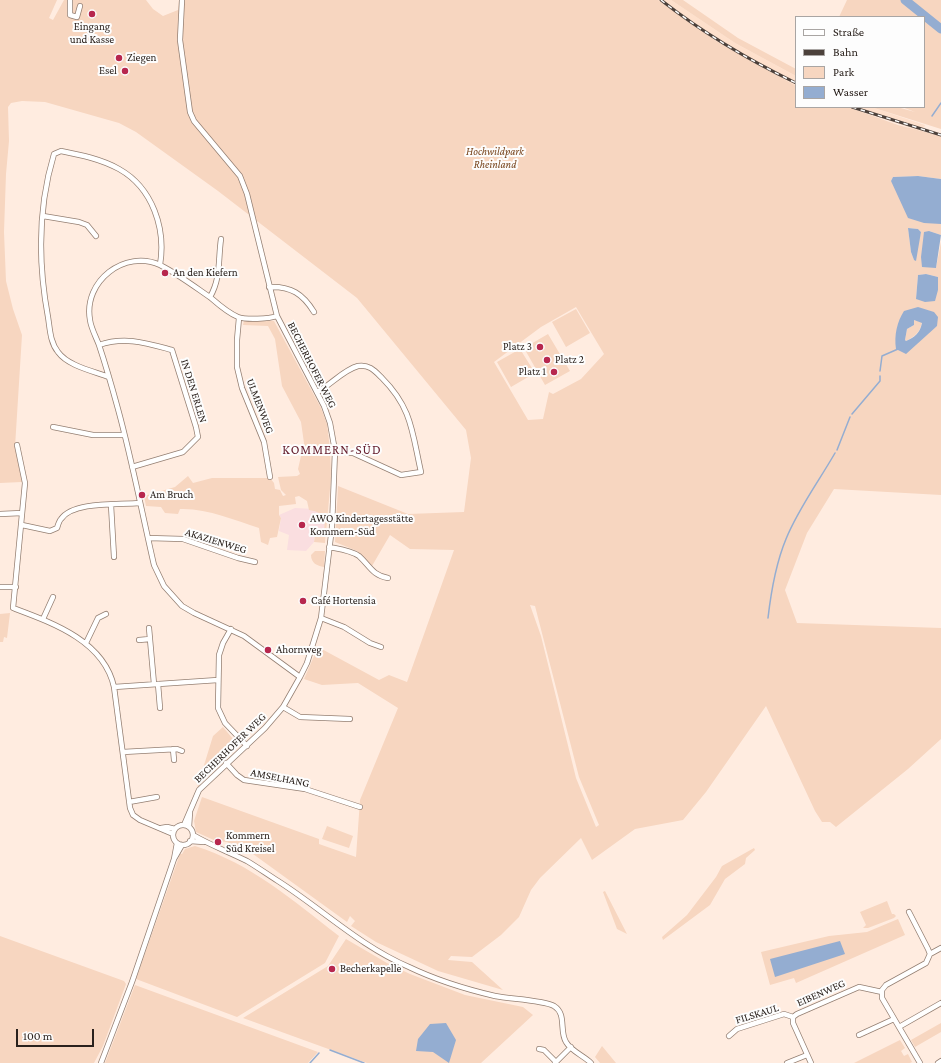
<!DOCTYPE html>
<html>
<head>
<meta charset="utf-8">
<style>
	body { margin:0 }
	#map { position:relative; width:941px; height:1063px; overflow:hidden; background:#ffece0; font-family:"Crimson Pro",serif }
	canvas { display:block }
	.legend { position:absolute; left:795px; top:16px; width:130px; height:92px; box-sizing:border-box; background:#fdfdfd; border:1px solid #a9a5a3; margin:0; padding:5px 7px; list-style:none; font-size:12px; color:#2a211c }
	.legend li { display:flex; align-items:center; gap:8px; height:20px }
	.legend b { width:20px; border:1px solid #a9a5a3 }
	.scale { position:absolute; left:16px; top:1029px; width:78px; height:18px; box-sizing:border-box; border:2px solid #2a211c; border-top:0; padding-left:5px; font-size:12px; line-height:14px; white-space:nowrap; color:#2a211c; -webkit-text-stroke:3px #fdfdfd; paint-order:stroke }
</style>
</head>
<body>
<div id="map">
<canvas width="941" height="1063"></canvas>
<ul class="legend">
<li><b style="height:5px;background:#fff"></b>Straße</li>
<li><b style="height:5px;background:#4c413b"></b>Bahn</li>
<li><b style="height:11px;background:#f7d6c0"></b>Park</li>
<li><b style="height:11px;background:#94add1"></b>Wasser</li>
</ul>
<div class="scale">100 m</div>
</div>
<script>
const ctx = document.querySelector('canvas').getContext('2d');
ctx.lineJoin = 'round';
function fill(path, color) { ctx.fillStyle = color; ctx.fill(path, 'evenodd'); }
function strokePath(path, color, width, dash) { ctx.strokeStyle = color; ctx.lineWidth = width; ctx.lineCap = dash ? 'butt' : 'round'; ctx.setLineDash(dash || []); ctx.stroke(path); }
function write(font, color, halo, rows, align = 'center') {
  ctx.font = font + ' "Crimson Pro",serif'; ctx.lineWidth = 4; ctx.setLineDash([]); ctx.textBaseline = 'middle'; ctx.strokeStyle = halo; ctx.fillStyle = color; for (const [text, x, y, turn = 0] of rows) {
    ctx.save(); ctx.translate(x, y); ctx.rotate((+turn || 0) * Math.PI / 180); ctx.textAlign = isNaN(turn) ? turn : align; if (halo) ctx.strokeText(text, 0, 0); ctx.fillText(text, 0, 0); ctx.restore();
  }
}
fill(new Path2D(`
	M658,0h13l64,43 61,33v10l-80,-45z
	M848,107h23l54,18 -2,6 -6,-1z`), '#fee0cc');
fill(new Path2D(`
	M295,508l20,1 11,7 -2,15 -9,5 -1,6 -8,9 -19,-1 2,-15 -10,-4 2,-13 -2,-3z`), '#fadee0');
fill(new Path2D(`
	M0,0h57l-8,18 4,2 11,-20h82l7,9 10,7 15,-6 1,-10h479l58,41 80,45v21h52l50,18 43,11v43l-23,-3 -25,1 -2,4 50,43v11l-12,-4 7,37 5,-26v253l-107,-6 -27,44 -22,57 12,33 144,5v111l-33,30 -72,58 -6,-5h-8l-7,-11 -49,-105 -60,86 -23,28 -48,9 -43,31 -11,-22 -41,40 -9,12 -12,27 -18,18 -29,22 -21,-1 -3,4 24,2 31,28 -65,-19 -62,-29 -25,-16 4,-5 -5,-5 -3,6 -94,-68 -26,-12 -11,-1 -20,-9 -2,-11 8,-24 117,42v5l37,13 4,-57 38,-92 -40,-25 -36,2 -18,-6 14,-32 61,33 10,-5 18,7 47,-132 -44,-1 -20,-14 -18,31 -15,-15 -22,-9 3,-56 70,28 56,-2 7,-54 -5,-28 -109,-132 -139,-107 -82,-59 -17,-9 -74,-21 -23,-1 -11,2 -3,4 1,34 -3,33 -2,58 2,49 7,28 9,26 -7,112 7,35 -22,1zM908,228l10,1 3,3 -7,28 -3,-8zM926,274l12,3v13l-22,9 2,-24zM576,307l28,47 -23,25 -28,15 -4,-2 -6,27 -15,1 -34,-58 47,-35zM918,307l19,19 -41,22zM530,605l5,1 44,171 20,48 -3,2 -20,-49 -35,-142z
	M671,0h12l55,38 58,31v7l-61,-33z
	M847,0h94v129l-70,-22h26l18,5 -13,-5h22v-90h-85z
	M576,309l14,24 -24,14 -14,-25z
	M244,320l30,1 47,87 6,16 3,25 1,29 -6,65 -11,-1 1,-6 9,-5c2,-13 -1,-19 -15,-21l-2,-9 -8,-5 -4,1 1,7 -17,2v9l2,3 -4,19 -7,1 -2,7 -7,-3 -2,-14c-25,-8 -52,-20 -79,-19l-2,5 -13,-1 -4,-6 -15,-1 -2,-10 31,-9 13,-11 5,7 19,-5h58l4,5 1,6 5,1 3,6 3,-1 -5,-5 -3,-13 19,-1 3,-2 -2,-5 6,-26 -3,-21 -19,-36 -7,-47 -7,-13 -25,-1z
	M914,320l8,2c-2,11 -7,14 -16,19l-1,-1 2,-11 7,-4z
	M548,334l22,37 -25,14 -21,-37z
	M520,349l15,24 -24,14 -14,-25z
	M315,551h10l-1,16c-7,-1 -13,-4 -13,-12z
	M10,613l-3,25 -3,-1 -1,5h-3v-28z
	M223,727l15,18 -1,2 -22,20 -18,21 16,-52z
	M327,826l26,10 -4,12 -27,-9z
	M195,846c57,18 97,54 144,90l-14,27 -88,54 -101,-38 44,-125h2l3,-5z
	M754,848l1,2 -9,8 -1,6 -20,15 -15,26 -47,35 -1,-3 25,-22 29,-38 6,-11z
	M605,891l22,43 -10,-5 -14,-37z
	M887,901l5,13h2l2,2 -2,2 -26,10h-5l3,-3 -6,-13z
	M898,919l7,16 -109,48 -2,-5 -24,7 -9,-33 68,-16 38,-4z
	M0,936l124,45 2,3 -23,62 -9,17h-94z
	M346,939l41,24 23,11 55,21 58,12 10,8 -52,48h-114l-124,-45 85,-52z
	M135,985l183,67 -10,11h-203z
	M941,1023v9l-26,15 -4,-7z
	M900,1040l5,8 -4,3 3,5 4,-2 4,8 -2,1h-56z
	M602,1046l14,17h-16l-5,-6z`), '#f7d6c0');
fill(new Path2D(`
	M918,176l23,3v45l-17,-1 -16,-5 -17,-37 2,-4z
	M908,228l10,1 3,3 -5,29 -2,-1 -3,-8z
	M929,231l12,4 -5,33 -14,-1 -1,-10 3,-25z
	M926,274l12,3v13l-3,11 -10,1 -9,-3 2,-24z
	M918,307l16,5 4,5 -1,9 -31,28 -10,-5c-2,-14 1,-27 8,-38zM914,320l8,3c-2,10 -7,14 -16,18l-1,-1 2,-11 7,-4z
	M840,941l5,13 -70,23 -5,-18z
	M446,1023l10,17 -7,23 -16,-11 -17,-1 2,-12 12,-15z`), '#94add1');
strokePath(new Path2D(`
	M932,116l9,-13
	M880,371l2,-15 16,-7
	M852,414l28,-33v-5
	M837,450l13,-33
	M768,618c3,-26 8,-55 18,-79 12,-30 33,-58 49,-86
	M330,1050l34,13
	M310,1063l9,-10`), '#94add1', 1.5);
strokePath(new Path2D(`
	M905,0l36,29`), '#94add1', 9);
const street = new Path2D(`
	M70,0v15l7,2 3,-11
	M182,0l-2,40 10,72 4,9 46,55 7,18 30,122 47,90 6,17 5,28 -3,76 -11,91 -14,45 -7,14 -17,30 -18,21 -66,62 -15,35
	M43,216l36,6 8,3 9,11
	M269,287c22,-1 34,7 45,25
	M210,297c11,-19 8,-37 11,-58
	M277,316c-8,3 -31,4 -39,1 -10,-4 -19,-12 -27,-19 -16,-11 -33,-24 -51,-33 -35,-16 -77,16 -70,55 1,8 6,17 9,25 7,21 13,42 19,64 14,51 24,104 36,156l10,21 18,20 12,7 50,23 56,41
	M239,318l-2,22v27l5,21 22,54 6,35
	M99,345c26,-9 47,-2 73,5l24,77 2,10 -15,15 -51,15
	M109,377c-16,-6 -41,-11 -51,-25 -8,-10 -8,-23 -10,-35 -10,-54 -10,-110 6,-163l7,-3c20,4 40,8 58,18 34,19 47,60 41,96
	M317,392c14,-7 26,-22 41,-26 11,-2 17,5 24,12 30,30 30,54 39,94l-20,3 -48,-22 -18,-2
	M53,427l40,8h31
	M17,445l8,38 -12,125c40,15 91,33 101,79l16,121 3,7 7,5 33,14
	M111,505l3,52
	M0,514l22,-1
	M22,525l28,6 7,-3c1,-3 2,-7 4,-9 12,-18 58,-14 78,-16
	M148,538l35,1 55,19 17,4
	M329,547c10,2 21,3 30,9 11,10 13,19 29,22
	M0,587h16
	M321,618l23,9 26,16 11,4
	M43,619l10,-22
	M149,628l5,56
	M231,629l-8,14 -4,12 -1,53 7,15 22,23
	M139,640l11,-1
	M86,643l12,-25 8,-4
	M158,684l2,24
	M114,687l104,-7
	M283,707l17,10 50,2
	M173,749l1,11
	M123,752l54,-3 5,2
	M226,763l11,12 7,5 61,9 55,18
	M129,802l28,-5
	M173 835a10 10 0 1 1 20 0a10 10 0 1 1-20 0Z
	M189,827l1,-15
	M161,828l6,-1 8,2
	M193,835c17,10 36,17 54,26 10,6 20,13 31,20 44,28 82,65 131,86 27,13 56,22 86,29 14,3 48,4 59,10 13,8 5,25 12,36 5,9 18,14 25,21
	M190,841l14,1
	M174,859l3,-16
	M909,912l19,37 2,5 -4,9 -40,22 -4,5v8l38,65
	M930,954l11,-6
	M793,1017l4,-3 62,-27 23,5
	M793,1017v6l18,40
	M899,1027l42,-24
	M859,1035l35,-16
	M729,1036l8,-7 47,-15 9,3
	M539,1049l5,1 12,12
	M101,1063l31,-81 42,-123 8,-14
	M555,1063l16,-16
	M787,1063l20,-8
	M938,1063l3,-2`);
strokePath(street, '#947f72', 6);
strokePath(street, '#fff', 4.5);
const rail = new Path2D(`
	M661,0c42,33 88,60 135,83
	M852,107l89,28`);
strokePath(rail, '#4c413b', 3);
strokePath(rail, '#fdfdfd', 1.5, [4.5]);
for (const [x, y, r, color] of [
	[92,14,4,"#b7274e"],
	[119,58,4,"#b7274e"],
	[125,71,4,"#b7274e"],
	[165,273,4,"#b7274e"],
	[540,347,4,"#b7274e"],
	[547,360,4,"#b7274e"],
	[554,372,4,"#b7274e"],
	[142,495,4,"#b7274e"],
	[302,525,4,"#b7274e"],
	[303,601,4,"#b7274e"],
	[268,650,4,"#b7274e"],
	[218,842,4,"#b7274e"],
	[332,969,4,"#b7274e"]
]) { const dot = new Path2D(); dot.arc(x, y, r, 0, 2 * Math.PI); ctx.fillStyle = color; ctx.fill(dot); strokePath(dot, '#fdfdfd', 1.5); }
write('11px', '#2a211c', '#fdfdfd', [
	["Eingang",92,27,"center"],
	["und Kasse",92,40,"center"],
	["Ziegen",127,58],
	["Esel",117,71,"right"],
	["An den Kiefern",173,273],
	["Platz 3",532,347,"right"],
	["Platz 2",555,360],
	["Platz 1",546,372,"right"],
	["Am Bruch",150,495],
	["AWO Kindertagesstätte",310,519],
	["Kommern-Süd",310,532],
	["Café Hortensia",311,601],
	["Ahornweg",276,650],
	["Kommern",226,836],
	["Süd Kreisel",226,849],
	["Becherkapelle",340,969]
], 'left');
write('italic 11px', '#764219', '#fdfdfd', [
	["Hochwildpark",495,152],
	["Rheinland",495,165]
]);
write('11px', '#2a211c', '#fdfdfd', [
	["BECHERHOFER WEG",312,365,63],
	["IN DEN ERLEN",194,391,73],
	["ULMENWEG",260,406,69],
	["AKAZIENWEG",216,541,17],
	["BECHERHOFER WEG",230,748,-44],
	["AMSELHANG",280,778,11],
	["EIBENWEG",821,993,-24],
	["FILSKAUL",757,1014,-17]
]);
ctx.letterSpacing = '1px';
write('13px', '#672231', '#fdfdfd', [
	["KOMMERN-SÜD",332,450]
]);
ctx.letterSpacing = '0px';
</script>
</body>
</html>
